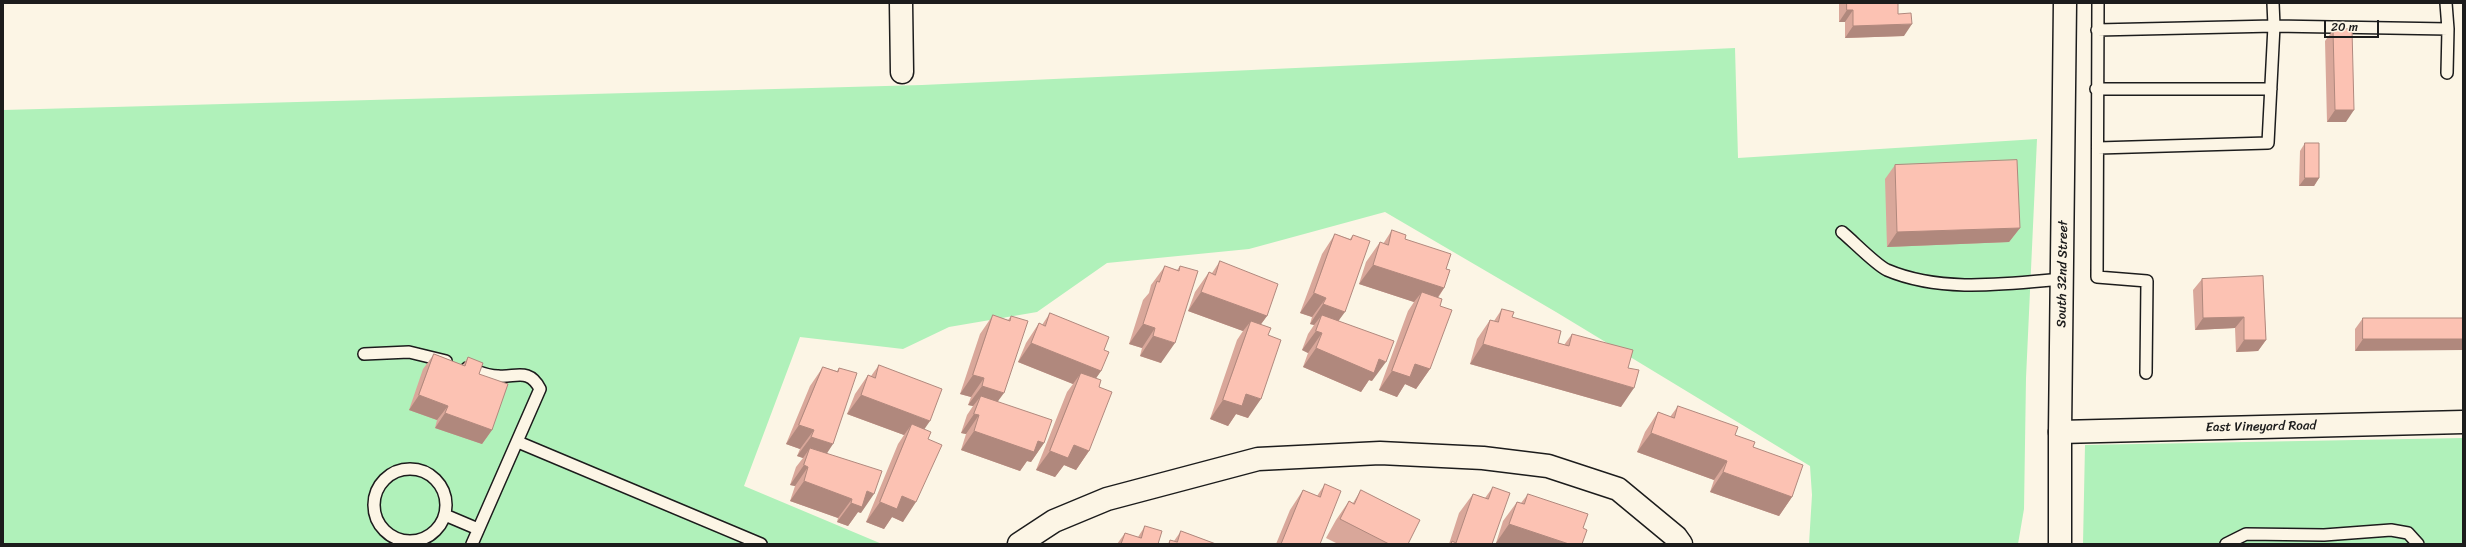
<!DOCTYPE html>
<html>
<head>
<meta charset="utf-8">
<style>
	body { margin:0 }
	#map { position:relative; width:2466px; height:547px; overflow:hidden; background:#fcf5e5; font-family:Sriracha,sans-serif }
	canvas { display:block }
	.frame { position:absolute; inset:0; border:4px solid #1c1c1c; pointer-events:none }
	.scale { position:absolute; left:2324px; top:20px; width:55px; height:18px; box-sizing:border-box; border:2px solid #1c1c1c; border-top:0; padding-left:5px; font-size:12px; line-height:14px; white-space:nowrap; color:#1c1c1c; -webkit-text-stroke:3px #fcf5e5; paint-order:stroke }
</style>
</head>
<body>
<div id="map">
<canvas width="2466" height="547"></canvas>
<div class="frame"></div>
<div class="scale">20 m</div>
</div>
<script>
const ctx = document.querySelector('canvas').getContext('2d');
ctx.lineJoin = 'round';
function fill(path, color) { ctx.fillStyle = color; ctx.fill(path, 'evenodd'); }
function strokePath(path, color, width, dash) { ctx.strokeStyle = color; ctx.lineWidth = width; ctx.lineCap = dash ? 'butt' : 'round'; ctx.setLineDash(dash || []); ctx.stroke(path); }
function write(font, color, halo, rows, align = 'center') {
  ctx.font = font + ' Sriracha,sans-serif'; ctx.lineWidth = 3; ctx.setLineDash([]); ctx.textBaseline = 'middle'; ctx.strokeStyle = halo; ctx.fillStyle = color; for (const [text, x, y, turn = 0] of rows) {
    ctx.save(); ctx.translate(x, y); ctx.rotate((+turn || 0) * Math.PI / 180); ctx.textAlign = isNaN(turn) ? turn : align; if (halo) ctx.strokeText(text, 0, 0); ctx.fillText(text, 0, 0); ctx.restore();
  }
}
fill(new Path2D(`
	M1735,48l3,110 299,-19 -11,239 -2,131 -6,35h-209l3,-49 -2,-29 -254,-154 -171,-100 -136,37 -142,14 -70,49 -88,15 -46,22 -103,-12 -56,149 138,58h-879v-434l919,-25z
	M2463,438v106h-380l2,-99z`), '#b0f1ba');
const service = new Path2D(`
	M2098,3l-1,274 50,4 -1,92
	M2273,3l1,23 174,3 -1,44
	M2446,3l2,26
	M2097,30l177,-4 -6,117 -170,5
	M2096,89h175
	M1842,232c11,9 34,33 45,38 54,23 118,14 176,9
	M364,354l45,-2 37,9
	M467,368c10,3 20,8 31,8 17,2 31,-9 42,13l-68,155
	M518,442l243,102
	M374 505a36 36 0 1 1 72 0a36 36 0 1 1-72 0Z
	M445,515l33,14
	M2226,544l20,-10 78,1 67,-5 17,3 10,11`);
const minor = new Path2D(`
	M901,3l1,69
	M2060,432l403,-10
	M1019,544l35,-23 53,-22 151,-40 122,-6 103,5 65,8 70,23 58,48 5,7`);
const secondary = new Path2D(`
	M2060,544v-112l5,-429`);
strokePath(service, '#1c1c1c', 14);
strokePath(minor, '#1c1c1c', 25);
strokePath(secondary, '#1c1c1c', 25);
strokePath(service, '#fcf5e5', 11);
strokePath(minor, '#fcf5e5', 22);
strokePath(secondary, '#fcf5e5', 22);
fill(new Path2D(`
	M1839,3h59v11l6,22 -59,2v-16h-6z
	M2333,30l13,92h-19l-2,-81z
	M2305,143l14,35 -5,8h-15l1,-35z
	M1895,165l125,63 -11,14 -122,5 -2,-68z
	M1392,230l54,39 -2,19 -6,10 2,8 -10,63 -14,20 -11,-5 -8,13 -18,-7 29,-79 6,-9 -55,-18 7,-22 14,-20 3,2z
	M1335,234l15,5 3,-4 -14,86 33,60 -3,-1 -8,12 -58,-25 5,-14 -6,-3 6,-16 6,-9 -4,-1 2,-7 -12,-4 22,-59z
	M1220,261l47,55 -6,8 7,11 -20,83 -12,-4 -8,12 -18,-7 27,-79 6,-9 -55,-20 7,-19 14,-20 3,1z
	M1165,266l12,4 3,-4 -19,97 -21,-7 2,-8 -13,-4 14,-44 6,-7 2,-8z
	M2263,276l3,64 -8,11 -22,1 -1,-24 -40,2 -2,-40 9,-11z
	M1502,309l10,8 46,26 6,2 8,-11 56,34 -7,39 -151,-43 7,-25 13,-19 4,1z
	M1050,313l51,58 -5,7 3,9 -10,64 -13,19 -12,-5 -9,12 -19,-7 31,-78 6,-8 -55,-22 8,-19 13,-20 3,2z
	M993,315l15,5 3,-4 -13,86 46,41 -13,19 -4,-1 -7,10 -59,-21 5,-16 -5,-1 6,-18 6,-9 -5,-1 3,-8 -11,-3 20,-60z
	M2363,318h100l-108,33v-22z
	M434,354l29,11 5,-8 11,17 13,56 -10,14 -47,-16 2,-8 -28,-10 14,-41z
	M879,365l45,64 4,10 -25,83 -11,-5 -8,12 -18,-7 32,-78 6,-9 -57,-21 8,-20 13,-19 3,1z
	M823,367l14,4 2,-3 -12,86 34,59 -3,-1 -10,14 -11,-4 1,-4 -48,-17 5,-15 -5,-1 6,-18 7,-9 -6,-2 3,-7 -14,-5 24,-58z
	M1678,406l57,29 18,12 39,50 -13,19 -69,-24 4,-12 -77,-28 8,-20 13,-20 12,5z
	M1325,484l-5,60h-44l14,-34 13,-20 14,6z
	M1493,487l-1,57h-43l10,-31 14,-19 12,4z
	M1361,490l47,54h-70l-12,-6 10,-18 13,-19 4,2z
	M1528,494l55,34 -1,16h-83l-3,-1 7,-22 14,-19 4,1z
	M1145,526l13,18h-41l8,-11 13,4z
	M1181,531l35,13h-48l2,-4 4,1z`), '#d9a79a');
fill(new Path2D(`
	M1847,10h6l-8,12h-6z
	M1912,24l-8,12 -59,2 8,-12z
	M2335,110h19l-8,12h-19z
	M2305,178h14l-5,8h-15z
	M2020,228l-11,14 -122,5 10,-15z
	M1373,265l71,23 -13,19 -9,-15 -8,10 -55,-18z
	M1201,292l66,24 -14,19 -2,-14 -8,10 -55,-20z
	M1314,293l12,5 -14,19 -12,-4z
	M1323,304l22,8 -14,19 -9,-16 -8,10 -4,-1z
	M2244,317l-9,11 -40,2 8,-12z
	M1143,324l12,4 -13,20 -13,-4z
	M1316,331l6,2 -14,20 -6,-3z
	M1153,336l22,7 -14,20 -21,-7z
	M2363,339h100v11l-108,1z
	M2244,340h22l-8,11 -22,1z
	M1031,343l70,28 -13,19 -7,-17 -8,11 -55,-22z
	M1483,344l151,44 -13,19 -151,-43z
	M1316,348l63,11 7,3 -14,19 -3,-1 -8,12 -58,-25z
	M1415,364l15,5 -14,20 -11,-5 -8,13 -18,-7 13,-19z
	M973,375l11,3 -13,19 -11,-3z
	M982,386l22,7 -14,19 -9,-16 -8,10 -5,-1z
	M1246,394l15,5 -13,19 -12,-4 -8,12 -18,-7 13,-19z
	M419,395l29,11 -11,14 -28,-10z
	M861,395l69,26 -13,19 -5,-16 -8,11 -57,-21z
	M445,413l47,17 -10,14 -47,-16z
	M974,414l5,1 -13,19 -5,-1z
	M799,425l15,5 -14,19 -14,-5z
	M974,431l64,10 6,2 -13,19 -4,-1 -7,10 -59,-21z
	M1651,433l76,28 -13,19 -77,-28z
	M811,437l22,7 -13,20 -10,-16 -7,10 -6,-2z
	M1074,445l15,6 -13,19 -12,-5 -9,12 -19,-7 14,-19z
	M804,465l4,2 -13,19 -5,-1z
	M1723,472l69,25 -13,19 -69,-24z
	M804,481l48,18 -14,19 -48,-17z
	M867,491l7,3 -13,19 -3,-1 -10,14 -11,-4 14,-19z
	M902,496l14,6 -13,20 -11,-5 -8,12 -18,-7 14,-20z
	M1509,524l60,20h-70l-3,-1z`), '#b0887d');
const building = new Path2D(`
	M1847,3h51v11l13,-1 1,11 -59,2v-16h-6z
	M2352,29l2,81h-19l-2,-80z
	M2305,143h14v35h-14z
	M2017,160l3,68 -123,4 -2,-67z
	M1392,230l14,5 -1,4 46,15 -5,15 4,1 -6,18 -71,-23 7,-23 8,3z
	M1335,234l16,6 2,-5 17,6 -25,71 -22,-8 3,-6 -12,-5z
	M1220,261l58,23 -11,32 -66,-24 8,-20 6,3z
	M1165,266l14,5 1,-5 18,5 -23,72 -22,-7 2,-8 -12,-4 14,-43 2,1z
	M2263,276l3,64h-22v-23l-41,1 -1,-39z
	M1422,292l20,7 -2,7 12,4 -22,59 -15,-5 -5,13 -18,-6z
	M1502,309l12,3 -2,5 49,14 -3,12 11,3 3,-12 61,16 -5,18 11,2 -5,18 -151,-44 7,-24 8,2z
	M1050,313l59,24 -5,13 5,2 -8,19 -70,-28 8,-20 6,3z
	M993,315l17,6 1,-5 17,5 -24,72 -22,-7 2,-8 -11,-3z
	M1322,315l72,26 -8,21 -7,-3 -5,14 -58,-25 6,-15 -6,-2z
	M2363,318h100v21h-100z
	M1251,321l20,7 -3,7 13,5 -20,59 -15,-5 -4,12 -19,-6z
	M434,354l31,12 3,-9 15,6 -4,11 29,10 -16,46 -47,-17 3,-7 -29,-11z
	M879,365l63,24 -12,32 -69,-26 7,-20 7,3z
	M823,367l15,5 1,-4 18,5 -24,71 -22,-7 3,-7 -15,-5z
	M1081,373l20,7 -2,7 13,5 -23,59 -15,-6 -6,13 -18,-7z
	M981,396l71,24 -8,23 -6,-2 -4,11 -60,-21 5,-16 -5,-1z
	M1678,406l60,21 -3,8 20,7 -2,5 50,18 -11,32 -69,-25 4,-11 -76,-28 7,-21 16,6z
	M912,424l19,8 -3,7 14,6 -26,57 -14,-6 -5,13 -17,-7z
	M810,448l72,23 -8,23 -7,-3 -5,16 -11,-4 1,-4 -48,-18 4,-14 -4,-2z
	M1325,484l16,7 -21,53h-39l22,-54 17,7z
	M1493,487l17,6 -18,51h-41l1,-3 4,2 17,-49 15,5z
	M1361,490l59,30 -12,24h-19l-49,-25 9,-18 5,3z
	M1528,494l60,20 -5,14 4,2 -5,14h-13l-60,-20 8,-22 7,2z
	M1145,526l17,5 -4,13h-37l4,-11 16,5z
	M1181,531l35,13h-47l1,-4 7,2z`);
fill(building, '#fcc2b3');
strokePath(building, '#b0887d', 1);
write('13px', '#1c1c1c', '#fcf5e5', [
	["South 32nd Street",2063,274,-89],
	["East Vineyard Road",2261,427,-1]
]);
</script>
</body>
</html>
